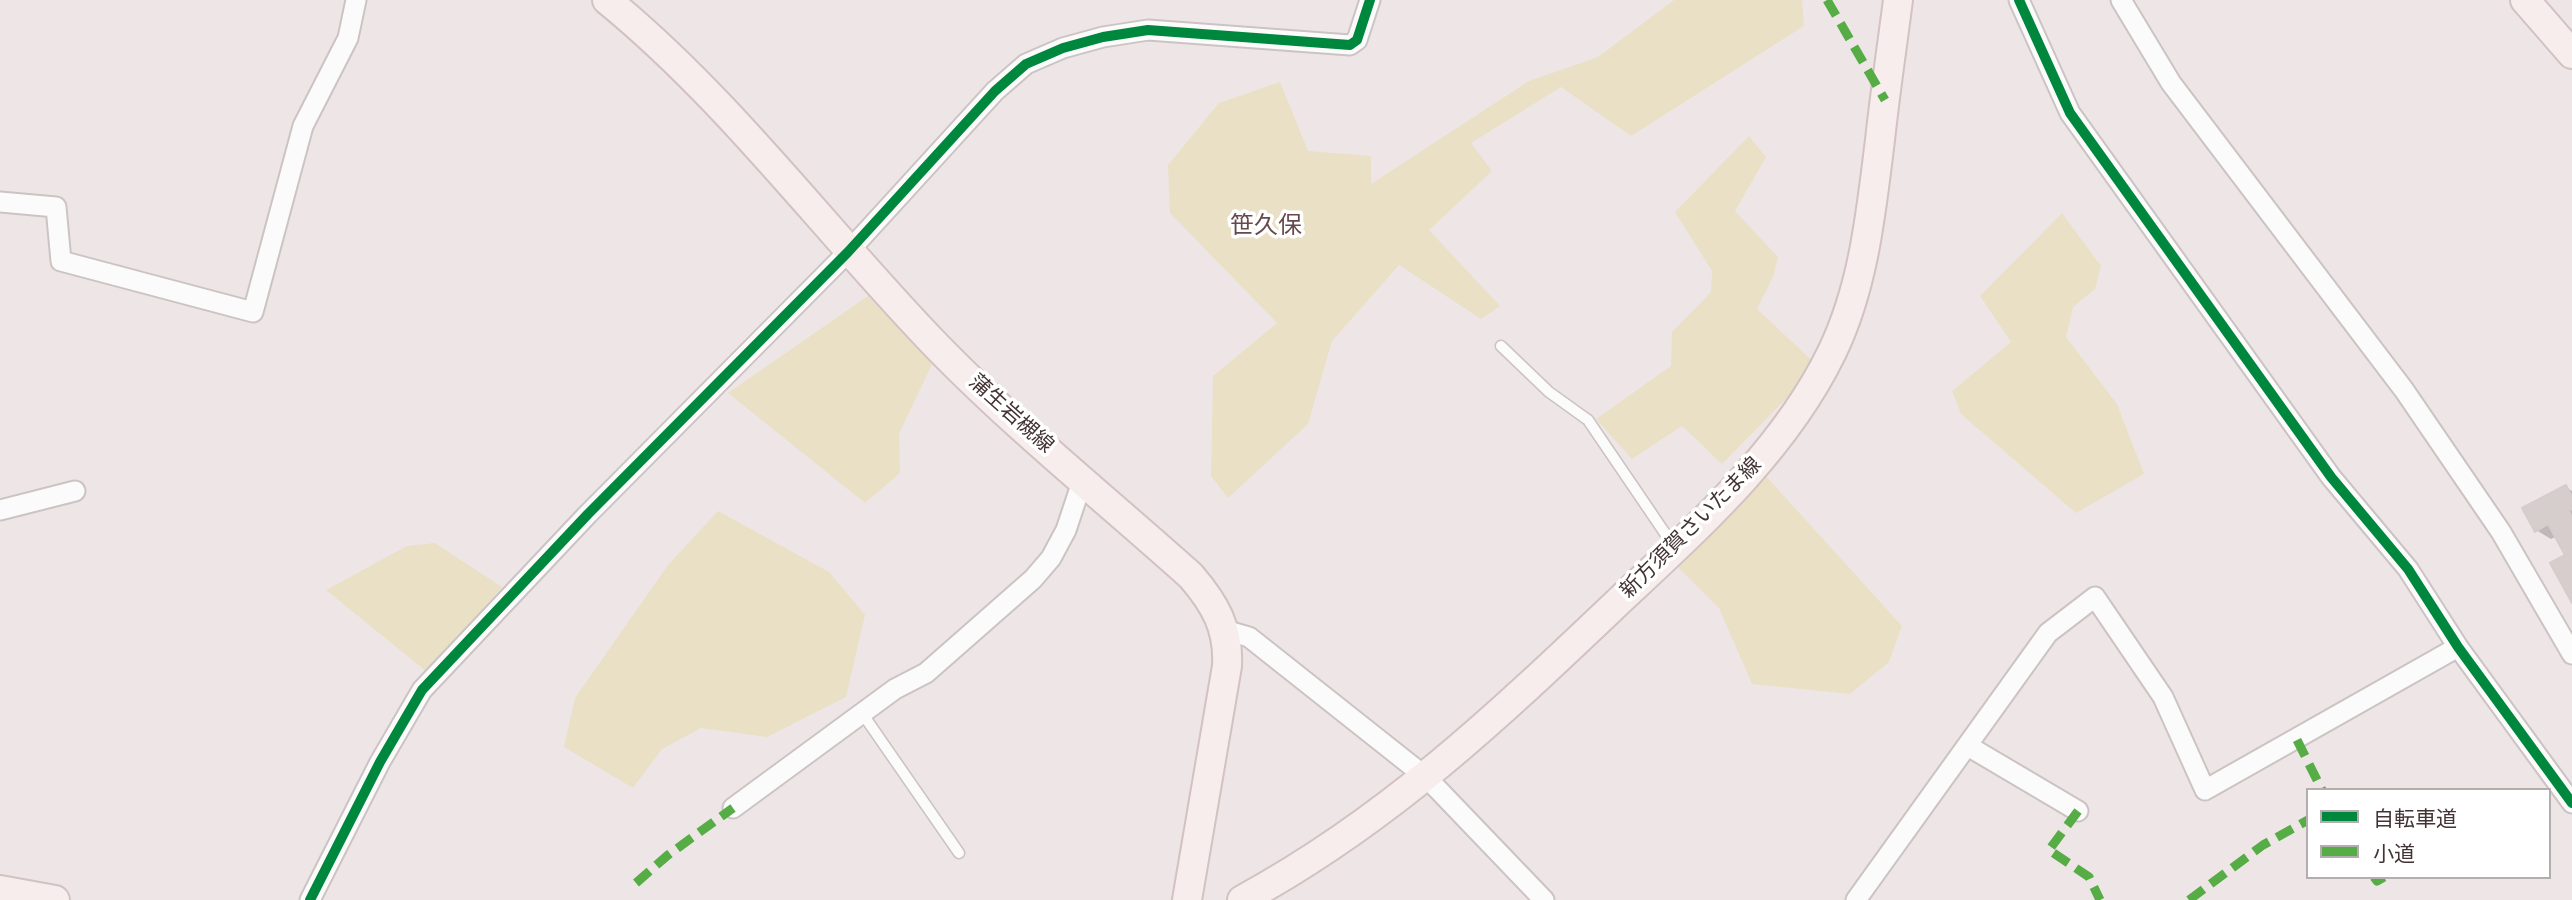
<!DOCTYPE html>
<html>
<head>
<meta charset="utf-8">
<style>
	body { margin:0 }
	#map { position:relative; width:2572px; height:900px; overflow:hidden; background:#eee6e6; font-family:"Open Sans","Noto Sans JP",sans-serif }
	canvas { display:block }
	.legend { position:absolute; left:2306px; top:788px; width:245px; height:91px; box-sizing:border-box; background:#fff; border:2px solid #b4adae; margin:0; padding:9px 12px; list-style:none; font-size:21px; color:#433334 }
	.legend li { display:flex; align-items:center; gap:14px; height:35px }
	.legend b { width:35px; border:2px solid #b4adae }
</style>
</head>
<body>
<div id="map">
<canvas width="2572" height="900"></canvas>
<ul class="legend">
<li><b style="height:9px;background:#00873e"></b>自転車道</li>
<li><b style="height:9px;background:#56ac45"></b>小道</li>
</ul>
</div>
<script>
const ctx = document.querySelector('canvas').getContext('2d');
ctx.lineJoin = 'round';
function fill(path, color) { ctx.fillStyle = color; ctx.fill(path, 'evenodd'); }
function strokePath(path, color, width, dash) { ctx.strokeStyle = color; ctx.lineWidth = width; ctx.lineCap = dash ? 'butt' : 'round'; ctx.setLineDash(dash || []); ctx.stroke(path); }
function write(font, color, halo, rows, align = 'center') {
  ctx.font = font + ' "Open Sans","Noto Sans JP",sans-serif'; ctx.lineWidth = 7; ctx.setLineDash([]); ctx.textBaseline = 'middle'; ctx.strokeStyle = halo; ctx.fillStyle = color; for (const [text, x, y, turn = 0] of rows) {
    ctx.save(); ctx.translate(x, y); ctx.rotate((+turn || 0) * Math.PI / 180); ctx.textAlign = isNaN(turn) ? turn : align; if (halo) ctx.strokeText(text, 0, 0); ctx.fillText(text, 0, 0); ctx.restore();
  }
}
fill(new Path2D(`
	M1674,0h128l2,26 -173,110 -70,-49 -90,56 21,28 -63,59 71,76 -19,13 -82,-54 -67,76 -24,83 -80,74 -17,-22 2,-100 64,-53 -107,-110 -2,-48 51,-62 61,-21 28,69 63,5v28l158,-103 69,-24z
	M1749,136l17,21 -31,54 43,46 -5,20 -16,32 61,57 -96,98 -40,-38 -50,33 -36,-40 75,-53 1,-34 39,-40 1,-21 -37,-59z
	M2062,213l39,53 -6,23 -22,18 -7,30 51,67 27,70 -68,39 -115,-99 -9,-23 59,-49 -31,-46z
	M868,296l64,68 -33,70 1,39 -35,30 -137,-110z
	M1764,474l138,152 -13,36 -39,32 -98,-10 -33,-76 -48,-48z
	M718,511l111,61 36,43 -19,82 -79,40 -66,-9 -39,21 -29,39 -69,-41 11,-49 93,-133z
	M435,543l67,44 -75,85 -101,-82 81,-44z`), '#eae0c5');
fill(new Path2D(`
	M2565,487l7,4v106l-4,-41 -11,-20 -6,3 -15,-9z`), '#0003');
const building = new Path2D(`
	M2566,485l6,12v12l-3,2 3,6v86l-22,-40 15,-8 -17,-31 -13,8 -13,-24z`);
fill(building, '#d6cdcd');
strokePath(building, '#d6cccc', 2);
const lane = new Path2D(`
	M1501,346l48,46 39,28 87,128
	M862,713l97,140`);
const street = new Path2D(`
	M2019,0l51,113 261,364 77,92 50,78 114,156
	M2121,0l50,83 233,307 97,142 71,122
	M0,202l56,5 5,54 192,51 50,-186 45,-88 8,-38
	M0,510l75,-19
	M1225,630l24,7 178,141 117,122
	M1968,746l110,65
	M733,808l162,-119 31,-16 107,-94 18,-21 15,-28 17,-51
	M310,900l70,-138 42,-72 166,-176 260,-262 147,-161 31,-27 37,-16 40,-11 45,-7 202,15 7,-5 13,-40
	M1856,900l192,-267 47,-36 68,100 42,93 253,-143`);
const secondary = new Path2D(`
	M607,0c120,98 214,225 321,337 81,85 175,160 263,239 24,28 38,52 36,90l-40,234
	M2525,0l47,54
	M0,890l55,10
	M1242,900c147,-80 256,-184 377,-299 79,-74 165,-150 213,-249 32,-66 39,-140 48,-212 5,-47 12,-93 18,-140`);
strokePath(lane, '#ccc3c3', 13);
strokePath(street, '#ccc3c3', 23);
strokePath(secondary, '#d2c2c1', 32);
strokePath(lane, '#fcfbfb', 10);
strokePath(street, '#fcfbfb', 19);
strokePath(secondary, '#f6edec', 28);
strokePath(new Path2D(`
	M1827,0l58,100
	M2297,740l25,50
	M2078,811l-29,39 40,27 11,23
	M2374,877l3,4 7,-4
	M636,883l32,-28 65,-47
	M2189,900l74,-55 45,-25`), '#56ac45', 9, [18, 9]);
strokePath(new Path2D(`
	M2019,0l51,113 261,364 77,92 50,78 114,156
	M310,900l70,-138 42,-72 166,-176 260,-262 147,-161 31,-27 37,-16 40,-11 45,-7 202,15 7,-5 13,-40`), '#00873e', 10);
write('21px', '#433334', '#fff', [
	["蒲生岩槻線",1011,414,42],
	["新方須賀さいたま線",1691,528,-45]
]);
write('24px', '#664a4b', '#fff', [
	["笹久保",1266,226]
]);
</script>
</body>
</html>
